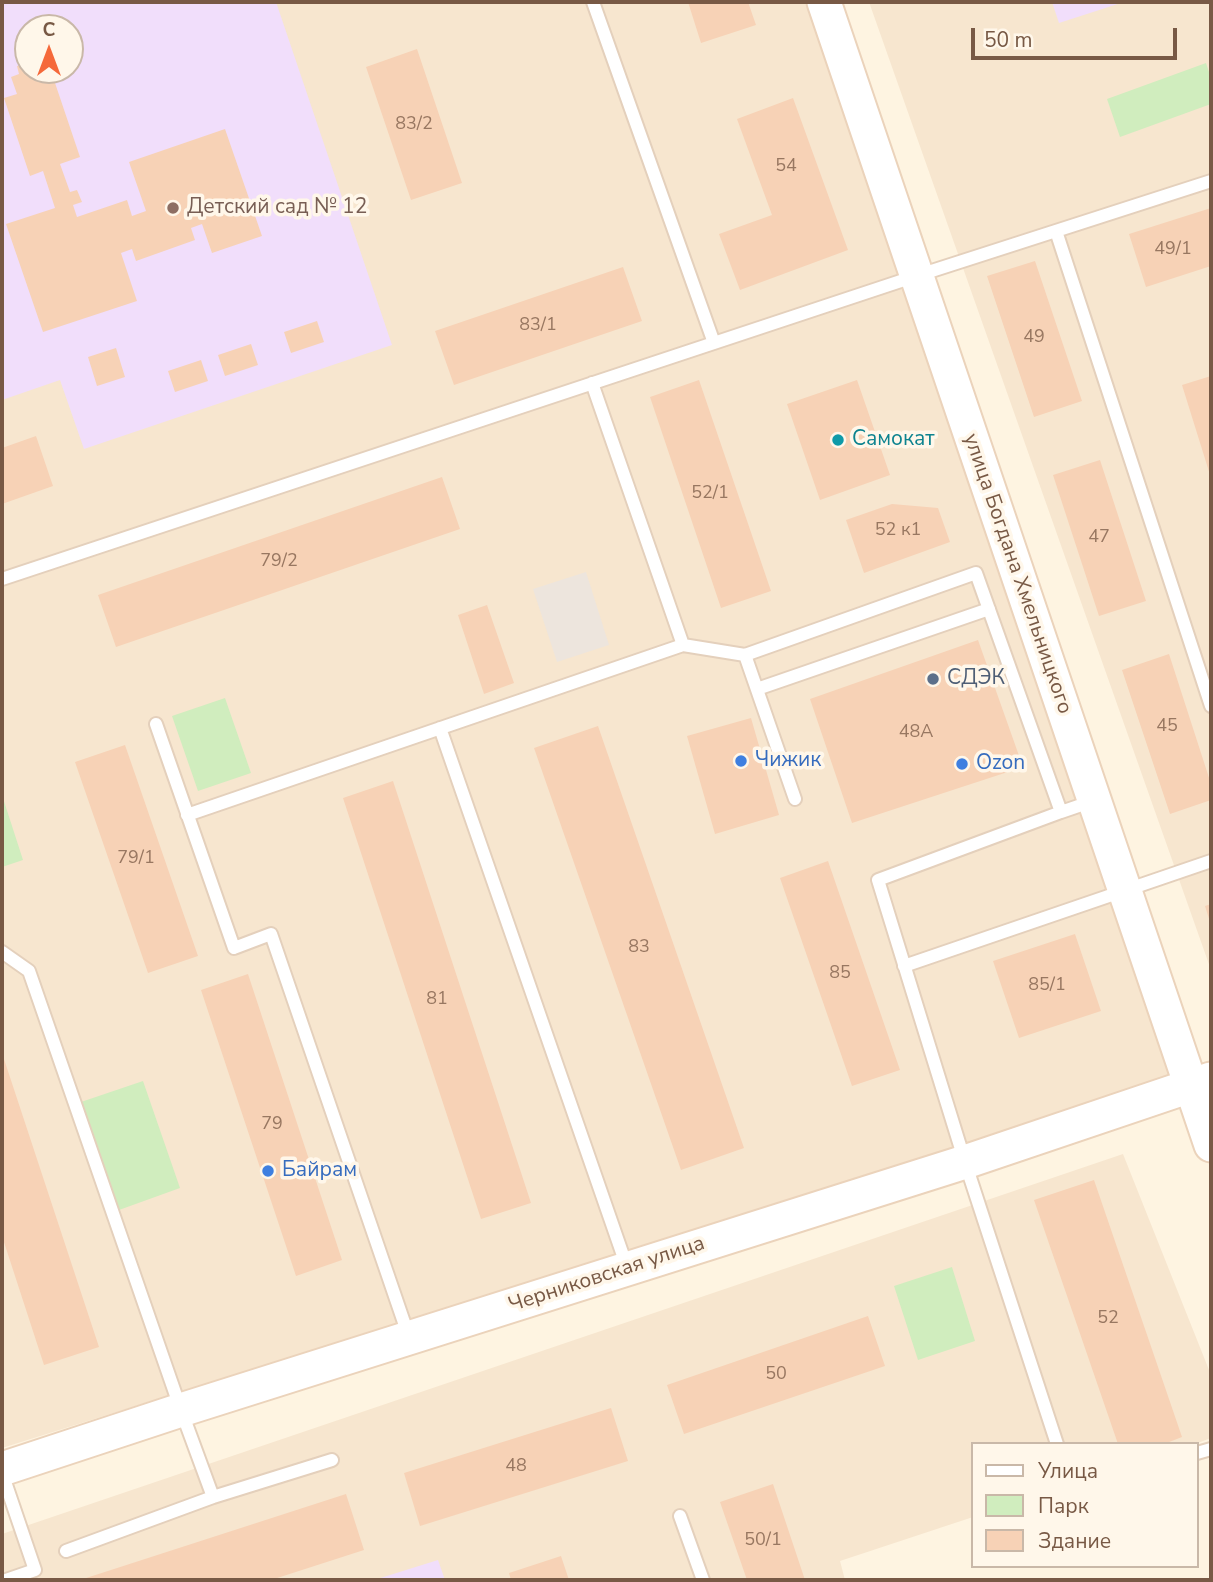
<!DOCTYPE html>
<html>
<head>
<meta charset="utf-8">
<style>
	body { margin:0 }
	#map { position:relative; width:1213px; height:1582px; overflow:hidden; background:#fef4e1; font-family:"Nunito Sans",sans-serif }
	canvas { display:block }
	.frame { position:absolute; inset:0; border:4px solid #785945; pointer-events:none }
	.legend { position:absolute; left:971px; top:1442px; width:228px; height:126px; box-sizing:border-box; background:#fff7ea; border:2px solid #c9b8a8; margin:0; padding:9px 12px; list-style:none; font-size:21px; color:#785945 }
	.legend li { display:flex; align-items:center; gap:14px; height:35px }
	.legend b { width:35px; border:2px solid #c9b8a8 }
	.north { position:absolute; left:14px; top:14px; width:70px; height:70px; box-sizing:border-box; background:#fff7ea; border:2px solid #c9b8a8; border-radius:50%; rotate:0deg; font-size:19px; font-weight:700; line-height:28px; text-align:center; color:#785945 }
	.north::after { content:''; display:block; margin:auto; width:24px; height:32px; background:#f5693a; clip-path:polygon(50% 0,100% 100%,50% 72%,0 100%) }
	.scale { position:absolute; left:971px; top:28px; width:206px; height:32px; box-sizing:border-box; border:4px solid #785945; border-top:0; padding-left:9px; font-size:21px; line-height:24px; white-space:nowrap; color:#785945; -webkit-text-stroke:5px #fff7ea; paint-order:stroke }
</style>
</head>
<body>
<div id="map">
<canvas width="1213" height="1582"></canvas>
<div class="frame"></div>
<ul class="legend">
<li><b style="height:9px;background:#fff"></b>Улица</li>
<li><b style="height:19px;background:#d0edbe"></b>Парк</li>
<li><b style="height:19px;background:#f7d2b6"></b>Здание</li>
</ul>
<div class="north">С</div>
<div class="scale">50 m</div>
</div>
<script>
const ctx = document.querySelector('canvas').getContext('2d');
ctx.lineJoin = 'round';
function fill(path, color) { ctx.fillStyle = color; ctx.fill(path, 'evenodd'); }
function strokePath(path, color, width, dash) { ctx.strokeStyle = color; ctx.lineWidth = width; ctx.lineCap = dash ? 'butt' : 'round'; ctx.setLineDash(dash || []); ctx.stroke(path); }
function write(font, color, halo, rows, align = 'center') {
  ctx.font = font + ' "Nunito Sans",sans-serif'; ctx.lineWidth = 7; ctx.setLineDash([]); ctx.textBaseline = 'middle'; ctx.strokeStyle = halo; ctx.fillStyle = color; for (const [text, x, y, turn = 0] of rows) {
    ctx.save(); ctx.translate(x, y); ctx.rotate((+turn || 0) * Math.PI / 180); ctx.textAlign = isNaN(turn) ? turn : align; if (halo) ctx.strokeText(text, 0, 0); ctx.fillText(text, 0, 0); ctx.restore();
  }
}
fill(new Path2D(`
	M2,2h803l371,1077 -1174,369zM28,28h42v42h-42z
	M869,2h342v968z
	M1123,1154l88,221v63l-16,6h-222v73l-133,44 5,19h-843v-46z`), '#f7e6cf');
fill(new Path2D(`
	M586,572l23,73 -52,17 -24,-73z`), '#ede5dd');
fill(new Path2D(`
	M2,2h274l116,343 -308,104 -24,-69 -58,20zM28,28h42v42h-42z
	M1052,2h72l-65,21z
	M438,1560l7,20h-71z`), '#f1defb');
fill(new Path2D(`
	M1206,63l5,15v26l-91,33 -13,-38z
	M225,698l26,75 -53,18 -26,-75z
	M2,795l21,65 -21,7z
	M143,1081l37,107 -61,22 -38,-108z
	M952,1267l23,74 -57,19 -24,-74z`), '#d0edbe');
fill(new Path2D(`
	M688,2h60l8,23 -55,18z
	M417,49l45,134 -51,17 -45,-133z
	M27,63l1,7h11l4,13 11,-3 26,77 -20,7 10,28 7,-2 5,12 -9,3 4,12 50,-17 5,16 14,-5 -17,-49 96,-33 37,107 -50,17 -10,-29 -11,4 4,12 -59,21 -4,-12 -11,4 16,48 -94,31 -37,-108 49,-16 -12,-37 -13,5 -26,-78 13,-4 -6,-17 8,-3 -2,-8z
	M793,98l55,152 -108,40 -21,-56 53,-19 -35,-96z
	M1211,208v58l-65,21 -17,-53z
	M1035,261l47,140 -48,16 -47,-141z
	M623,267l19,54 -188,64 -19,-54z
	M317,321l7,21 -33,11 -7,-21z
	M251,344l7,21 -33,11 -7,-21z
	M116,348l9,29 -28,9 -9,-29z
	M201,360l7,21 -33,11 -7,-21z
	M1211,376v102l-29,-93z
	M699,380l72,211 -50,17 -71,-211z
	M857,380l33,95 -70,25 -33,-96z
	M36,436l17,50 -51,18v-56z
	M1100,460l46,141 -47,15 -46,-141z
	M442,477l18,52 -344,118 -18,-52z
	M892,504l46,4 12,34 -86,31 -18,-53z
	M487,605l27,78 -30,11 -26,-79z
	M978,640l45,127 -171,56 -42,-124z
	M1169,654l42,130v16l-41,14 -48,-144z
	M751,718l28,97 -64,19 -28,-98z
	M598,726l146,422 -63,22 -147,-422z
	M125,745l73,211 -50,17 -73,-211z
	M393,781l138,422 -50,16 -138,-421z
	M828,861l72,209 -48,16 -72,-208z
	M1211,904v21l-6,-19z
	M1075,934l26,77 -82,27 -26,-77z
	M248,974l94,286 -46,16 -95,-286z
	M2,1053l97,294 -55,18 -42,-129z
	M1094,1180l88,257 -18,7h-46l-84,-244z
	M868,1316l17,50 -201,68 -17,-49z
	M611,1408l17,53 -208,65 -16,-53z
	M773,1484l32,96h-58l-27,-78z
	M346,1494l18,56 -93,30h-191z
	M561,1556l8,24h-58l-2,-7z`), '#f7d2b6');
const lane = new Path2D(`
	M593,2l121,341
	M1056,231l155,475
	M2,579l914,-303 295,-95
	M683,645l62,10 231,-82 85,239 -183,68 87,282 92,282
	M745,655l50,144
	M757,689l232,-80
	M156,724l78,224 37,-14 138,403
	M440,728l187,539
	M1061,812l32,-11
	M187,815l496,-170 -91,-262
	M2,952l27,19 152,439 32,87 -147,54
	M904,966l307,-105
	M1197,1453l14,-4
	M2,1473l33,97 -29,10
	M213,1497l119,-37
	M680,1516l23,64`);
const secondary = new Path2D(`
	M824,2l387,1143
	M2,1469l179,-59 784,-248 246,-83`);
strokePath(lane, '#e4d0bc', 16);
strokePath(secondary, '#ebd3bb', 37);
strokePath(lane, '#fff', 12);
strokePath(secondary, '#fff', 33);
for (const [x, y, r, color] of [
	[173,208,7,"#8d6e63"],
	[838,440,7,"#0f9aa8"],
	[933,679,7,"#5c6f8a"],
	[741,761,7,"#3f7fe0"],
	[962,764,7,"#3f7fe0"],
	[268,1171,7,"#3f7fe0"]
]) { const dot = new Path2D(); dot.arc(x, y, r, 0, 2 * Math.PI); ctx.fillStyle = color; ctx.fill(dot); strokePath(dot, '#fff7ea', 2.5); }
write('18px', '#987761', null, [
	["83/2",414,125],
	["54",786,167],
	["49/1",1173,250],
	["83/1",538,326],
	["49",1034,338],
	["52/1",710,494],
	["52 к1",898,531],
	["47",1099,538],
	["79/2",279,562],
	["45",1167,727],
	["48А",916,733],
	["79/1",136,859],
	["83",639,948],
	["85",840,974],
	["85/1",1047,986],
	["81",437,1000],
	["79",272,1125],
	["52",1108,1319],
	["50",776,1375],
	["48",516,1467],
	["50/1",763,1541]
]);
write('21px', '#785e54', '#fff7ea', [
	["Детский сад № 12",187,208]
], 'left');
write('21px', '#0d838f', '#fff7ea', [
	["Самокат",852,440]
], 'left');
write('21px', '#785945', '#fff7ea', [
	["улица Богдана Хмельницкого",1017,574,71],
	["Черниковская улица",607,1275,-18]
]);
write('21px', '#4e5e75', '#fff7ea', [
	["СДЭК",947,679]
], 'left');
write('21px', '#366cbe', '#fff7ea', [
	["Чижик",755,761],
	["Ozon",976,764],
	["Байрам",282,1171]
], 'left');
</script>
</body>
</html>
